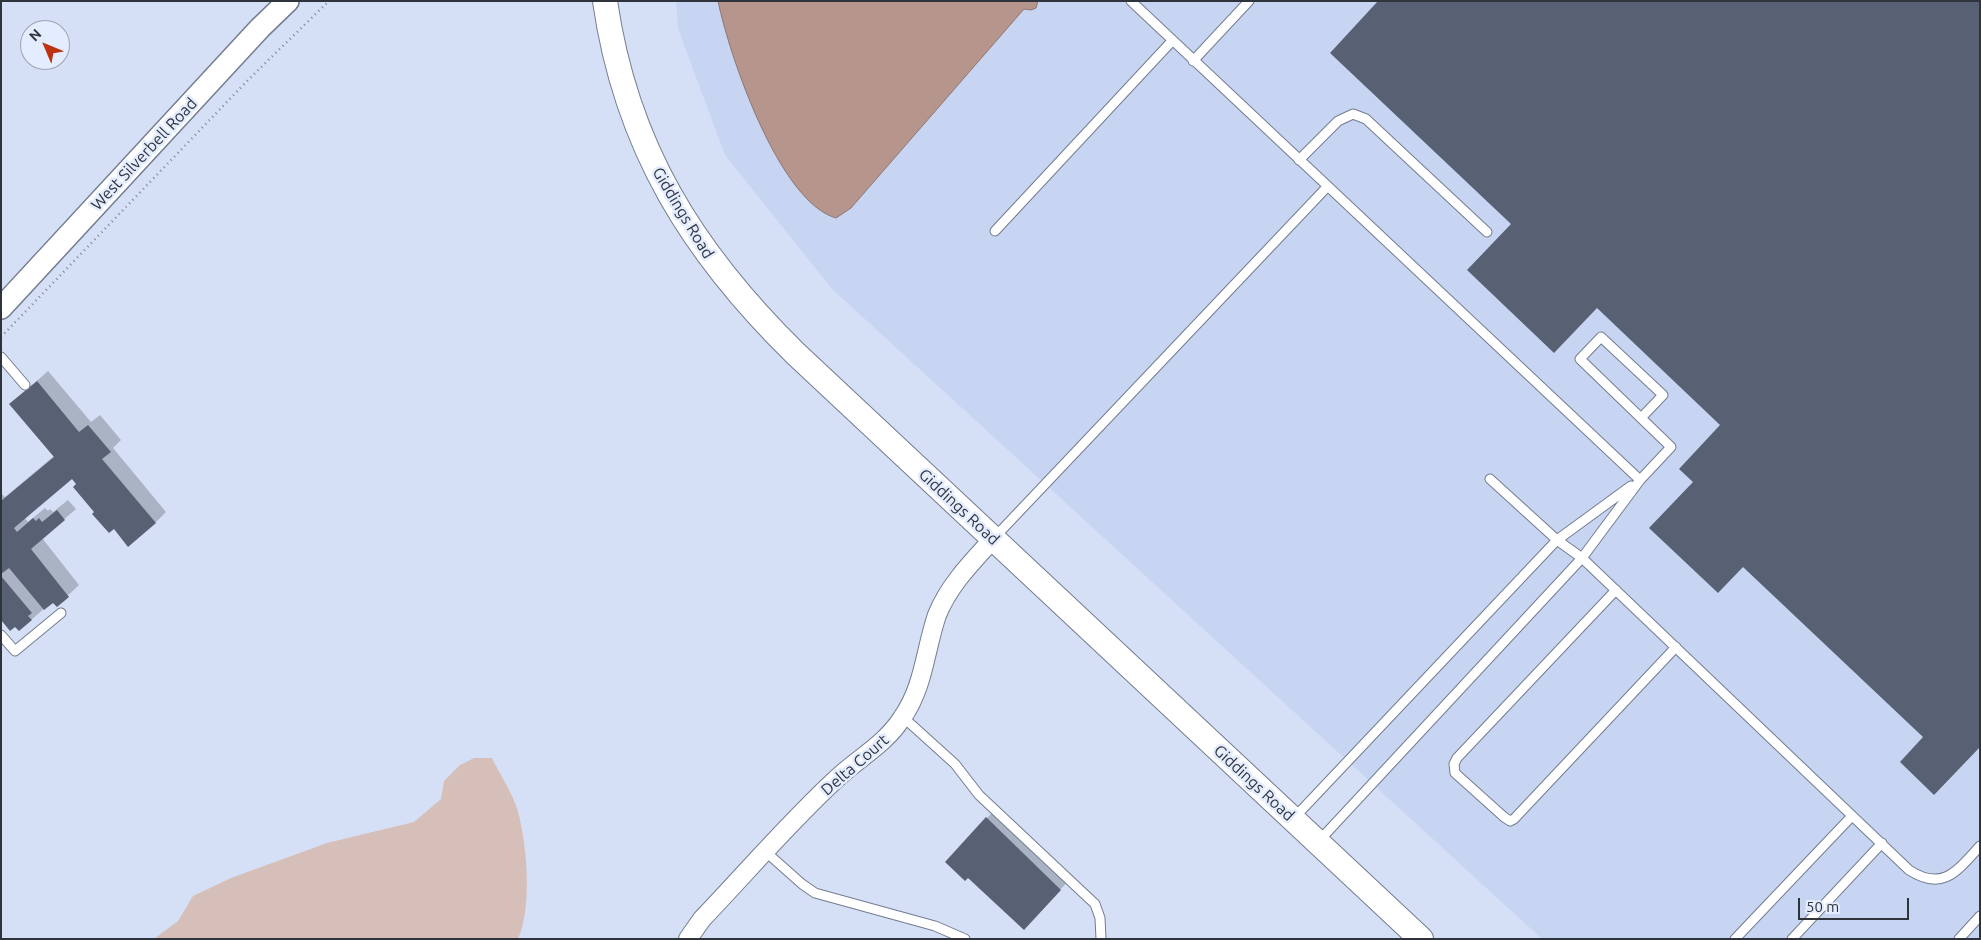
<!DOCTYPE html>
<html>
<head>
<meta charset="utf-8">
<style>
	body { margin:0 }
	#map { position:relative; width:1981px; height:940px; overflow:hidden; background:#d5e0f6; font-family:Ubuntu,sans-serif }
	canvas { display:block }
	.frame { position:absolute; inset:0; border:2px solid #2f333c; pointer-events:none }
	.north { position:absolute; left:20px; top:20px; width:50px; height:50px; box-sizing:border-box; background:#e4edff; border:1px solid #9ca3b1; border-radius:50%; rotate:315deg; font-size:14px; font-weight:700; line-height:20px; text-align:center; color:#2f333c }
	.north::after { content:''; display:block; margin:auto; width:18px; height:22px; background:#bd3311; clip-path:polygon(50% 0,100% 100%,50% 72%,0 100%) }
	.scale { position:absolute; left:1798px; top:898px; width:111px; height:22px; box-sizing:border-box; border:2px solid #2f333c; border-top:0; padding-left:6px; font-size:15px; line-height:18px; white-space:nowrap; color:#2f333c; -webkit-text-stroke:4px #e4edff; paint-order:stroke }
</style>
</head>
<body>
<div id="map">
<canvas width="1981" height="940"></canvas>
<div class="frame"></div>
<div class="north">N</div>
<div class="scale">50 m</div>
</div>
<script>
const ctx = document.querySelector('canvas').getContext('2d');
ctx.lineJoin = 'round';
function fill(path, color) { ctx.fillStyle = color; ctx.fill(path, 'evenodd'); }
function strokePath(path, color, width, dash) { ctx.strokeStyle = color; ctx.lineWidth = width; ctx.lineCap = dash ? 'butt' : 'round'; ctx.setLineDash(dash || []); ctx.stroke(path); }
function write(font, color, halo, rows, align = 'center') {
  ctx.font = font + ' Ubuntu,sans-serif'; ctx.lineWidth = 5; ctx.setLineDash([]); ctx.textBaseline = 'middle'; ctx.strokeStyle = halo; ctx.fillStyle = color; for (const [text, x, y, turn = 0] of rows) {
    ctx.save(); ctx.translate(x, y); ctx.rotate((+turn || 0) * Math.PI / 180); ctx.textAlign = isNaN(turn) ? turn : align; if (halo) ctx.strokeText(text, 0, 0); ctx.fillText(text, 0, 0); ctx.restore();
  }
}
fill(new Path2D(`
	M676,1h1304v938h-438l-710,-650 -107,-134 -47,-126z`), '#c8d5f2');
fill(new Path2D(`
	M474,758h18c7,15 17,29 23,45 12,31 18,105 3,136h-364l24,-18 15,-25 38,-18 96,-35 87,-21 27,-23 3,-18 16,-16z`), '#d6bfb9');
const water = new Path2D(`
	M718,1h320l-2,7 -5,2 -7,-1 -173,199 -15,10c-57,-16 -107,-163 -118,-217z`);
fill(water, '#b6958c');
strokePath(water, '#8e7874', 1);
fill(new Path2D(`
	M48,371l43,51 9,-7 21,25 -8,8 53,64 -11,11 -41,5 -19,-16 -22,-34 -48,40 3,4 17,-14 3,3 2,-2 3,3 15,-12 8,9 -34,29 37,47 -22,21 -4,-5 -22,19 -30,-2v-125l4,4 49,-41 -43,-52z
	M998,807l73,71 -36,39 -48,-99z`), '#0003');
fill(new Path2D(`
	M1378,1h602v746l-46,48 -34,-33 23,-25 -180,-170 -25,26 -69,-65 44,-46 -14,-13 41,-44 -123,-117 -43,45 -87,-83 44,-46 -181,-171z
	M37,381l42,51 9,-7 23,27 -9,7 54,64 -28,24 -14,-18 -5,4 -17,-19 2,-2 -21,-25 3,-3 -4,-5 -58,49 3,4 16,-14 3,3 3,-3 3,4 15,-12 8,10 -34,29 38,48 -12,10 -4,-4 -9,7 -35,-42 -8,6v-73l53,-44 -45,-53z
	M1,576l31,37 -4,3 4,4 -13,11 -4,-4 -5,4 -9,-11z
	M986,817l75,73 -37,40 -56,-52 -3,3 -20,-19z`), '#586074');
const service = new Path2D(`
	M1131,1l509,479
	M1193,61l56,-60
	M1299,160l39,-39 15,-7 13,5 121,113
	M995,231l177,-190
	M1,357l24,28
	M1490,479l67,61 25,18 327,312c34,22 48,1 71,-24
	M994,538l333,-351
	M1616,590l-159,168 -3,6 1,9 49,44 6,4 4,-2 162,-172
	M1,635l14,16 46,-38
	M903,717l52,47 24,31 116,109 5,14 1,21
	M1294,818l263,-278 74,-54
	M1318,842l264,-284 58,-78 31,-33 -91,-88 21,-22 62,58 -22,23
	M766,852l36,32 13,9 120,33 30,13
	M1735,939l117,-123
	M1792,939l90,-96
	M1959,939l21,-23`);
const minor = new Path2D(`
	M688,939l14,-20c43,-45 85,-94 131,-137 23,-23 51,-36 69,-64 22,-31 23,-68 35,-103 12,-30 35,-53 56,-76`);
const tertiary = new Path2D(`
	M1,308l259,-280 28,-27`);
const secondary = new Path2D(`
	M605,1c21,146 88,252 191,353l625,585`);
strokePath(service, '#737c90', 11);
strokePath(minor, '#737c90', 20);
strokePath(tertiary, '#737c90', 24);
strokePath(secondary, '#737c90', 26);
strokePath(new Path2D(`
	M1,337l249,-259 79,-77`), '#7d8594', 2.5, [1, 4]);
strokePath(service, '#fff', 9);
strokePath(minor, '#fff', 18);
strokePath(tertiary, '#fff', 21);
strokePath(secondary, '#fff', 24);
write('16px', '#2f333c', '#e4edff', [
	["West Silverbell Road",144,154,-47],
	["Giddings Road",683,213,59],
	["Giddings Road",959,507,43],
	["Delta Court",855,765,-41],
	["Giddings Road",1254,783,43]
]);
</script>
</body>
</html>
